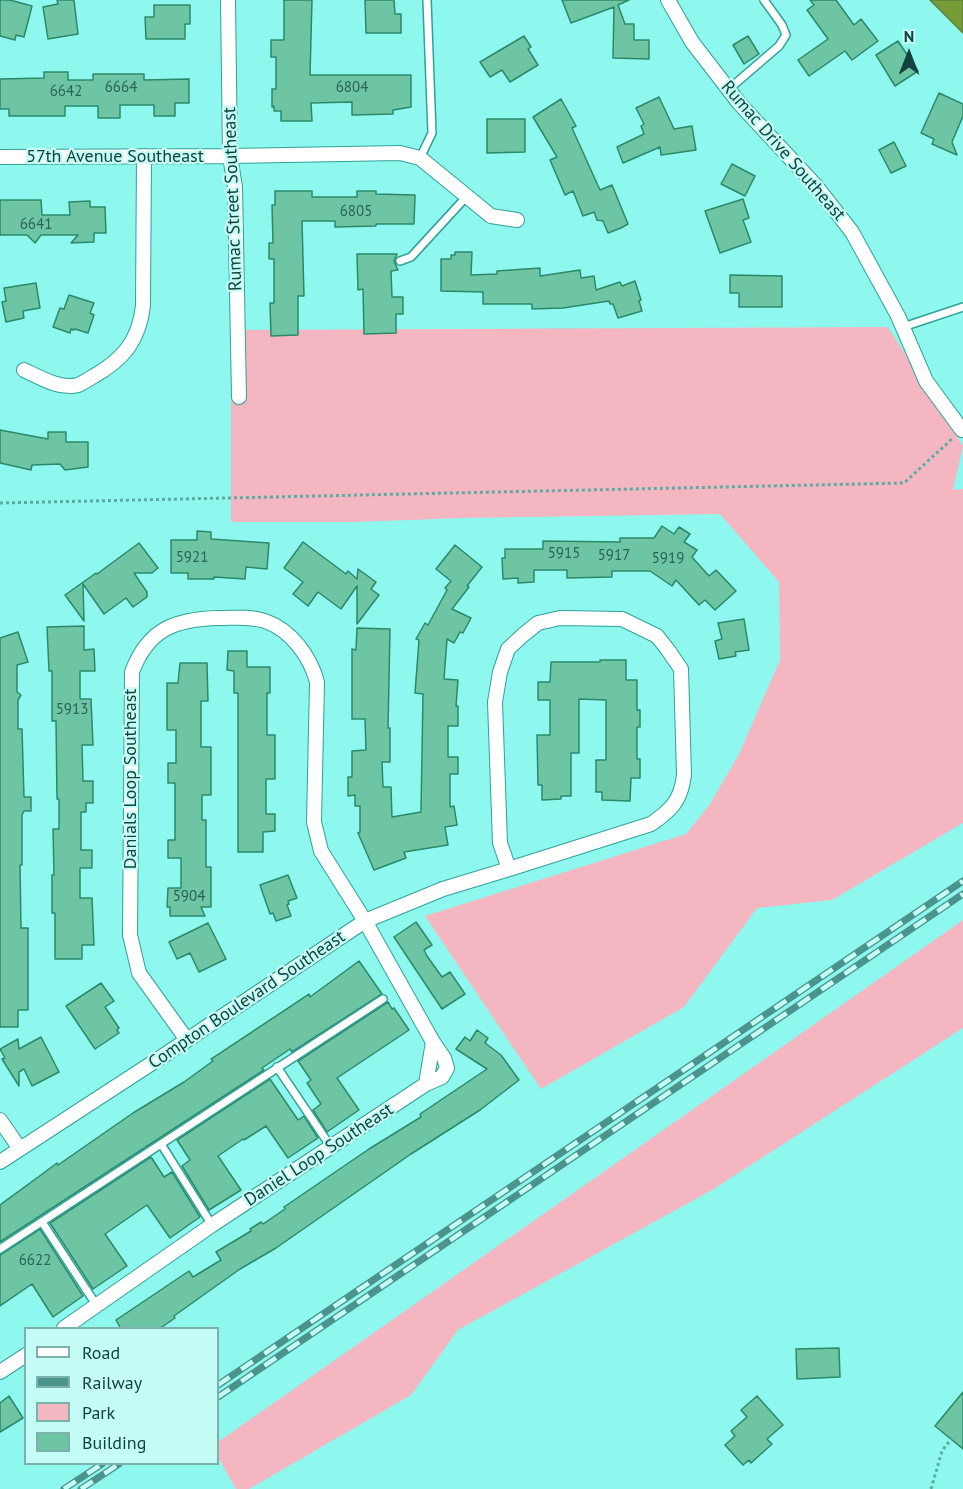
<!DOCTYPE html>
<html>
<head>
<meta charset="utf-8">
<style>
	body { margin:0 }
	#map { position:relative; width:963px; height:1489px; overflow:hidden; background:#8ff8ee; font-family:"PT Sans",sans-serif }
	canvas { display:block }
	.legend { position:absolute; left:24px; top:1327px; width:195px; height:138px; box-sizing:border-box; background:#c3fdf6; border:2px solid #7db2ac; margin:0; padding:8px 10px; list-style:none; font-size:18px; color:#14423e }
	.legend li { display:flex; align-items:center; gap:12px; height:30px }
	.legend b { width:30px; border:2px solid #7db2ac }
	.north { position:absolute; left:879px; top:24px; width:60px; height:60px; -webkit-text-stroke:4px #c3fdf6; paint-order:stroke; rotate:0deg; font-size:16px; font-weight:700; line-height:24px; text-align:center; color:#14423e }
	.north::after { content:''; display:block; margin:auto; width:21px; height:27px; background:#14423e; clip-path:polygon(50% 0,100% 100%,50% 72%,0 100%) }
</style>
</head>
<body>
<div id="map">
<canvas width="963" height="1489"></canvas>
<ul class="legend">
<li><b style="height:8px;background:#fff"></b>Road</li>
<li><b style="height:8px;background:#4b948d"></b>Railway</li>
<li><b style="height:16px;background:#f4b7c2"></b>Park</li>
<li><b style="height:16px;background:#6dc5a4"></b>Building</li>
</ul>
<div class="north">N</div>
</div>
<script>
const ctx = document.querySelector('canvas').getContext('2d');
ctx.lineJoin = 'round';
function fill(path, color) { ctx.fillStyle = color; ctx.fill(path, 'evenodd'); }
function strokePath(path, color, width, dash) { ctx.strokeStyle = color; ctx.lineWidth = width; ctx.lineCap = dash ? 'butt' : 'round'; ctx.setLineDash(dash || []); ctx.stroke(path); }
function write(font, color, halo, rows, align = 'center') {
  ctx.font = font + ' "PT Sans",sans-serif'; ctx.lineWidth = 4.5; ctx.setLineDash([]); ctx.textBaseline = 'middle'; ctx.strokeStyle = halo; ctx.fillStyle = color; for (const [text, x, y, turn = 0] of rows) {
    ctx.save(); ctx.translate(x, y); ctx.rotate((+turn || 0) * Math.PI / 180); ctx.textAlign = isNaN(turn) ? turn : align; if (halo) ctx.strokeText(text, 0, 0); ctx.fillText(text, 0, 0); ctx.restore();
  }
}
fill(new Path2D(`
	M888,327l75,119 -10,44 10,-1v334l-131,77 -75,8 -73,99 -143,82 -116,-173 261,-82 24,-30 29,-50 41,-94 -1,-78 -59,-68 -257,4 -109,4h-123v-192z
	M963,920v108l-251,162 -254,140 -47,65 -162,94h-13l-18,-32v-15z`), '#f4b7c2');
const water = new Path2D(`
	M930,0h33v33z`);
fill(water, '#779c37');
strokePath(water, '#598139', 1.5);
const building = new Path2D(`
	M0,0h10l22,6 -8,31 -8,-2 -1,5 -15,-4z
	M57,0h17l4,34 -30,5 -5,-32 15,-3z
	M284,0h28l-2,75h101v32l-18,3v4l-41,1v-13l-41,1 1,18h-31v-10h-7v-5l-2,1v-18h4v-32h-5v-17h13z
	M365,0h29l1,14h6v19h-35z
	M562,0h67l-11,5 7,19h9v16h15v19l-36,-1 1,-51 -43,16z
	M810,0h26l18,25 7,-6 17,22 -26,19 -7,-9 -36,25 -11,-16 30,-21 -21,-29 7,-5z
	M154,5h36v19h-5v15h-39l-1,-22h9z
	M524,36l7,11 -3,2 10,16 -28,17 -8,-12 -12,7 -10,-15z
	M748,36l11,18 -15,10 -11,-19z
	M898,41l20,30 -23,15 -19,-31z
	M44,72h24v8h25v-6h51v6l45,-1v24h-14v13h-21v-11h-34v13h-22v-12h-33v10h-56v-7h-9v-30l44,-1z
	M939,93l24,11v12l-11,26 5,13 -25,-11 2,-5 -13,-6z
	M659,97l15,32 18,-3 4,24 -35,5 -1,-8 -37,16 -6,-16 27,-13 -3,-8 3,-2 -8,-16z
	M561,99l15,27 -4,2 28,62 12,-5 16,39 -7,4 -13,5 -5,-12 -6,-1 -3,-8 -11,4 -10,-25 -8,4 -15,-35 7,-3 -24,-40z
	M487,119h38v33l-38,1z
	M894,142l12,24 -15,7 -12,-23z
	M732,164l23,12 -10,20 -24,-12z
	M275,191h37v6h45v-6h19v3l39,1 -1,29h-38v2l-41,1v-6h-33l2,75h-6v39l-27,1 -1,-33h4v-44h-5v-16h4l-1,-38h3z
	M743,199l6,19 -6,2 8,22 -31,11 -15,-42z
	M0,200h41l1,15h28l-1,-13 21,-1v6h15l1,26h-12v9l-23,1 7,-8h-37l-6,8 -8,-8h-27z
	M455,252h17l-1,23 26,-1v-3l43,-3v8l40,-6 1,8 13,-2 2,14 24,-8 2,4 13,-5 6,19 -2,1 3,10 -24,7 -5,-14h-3l-1,-3 -46,7 -31,1v-5h-49v-12l-42,-1v-32h10v-4h4z
	M357,254h40l-3,7 4,9 -7,1 1,26h11v17h-7v19l-32,1 -1,-45 -5,1z
	M730,275l52,1v31h-43v-14h-9z
	M36,283l4,25 -17,3 1,7 -18,4 -4,-20 4,-1 -2,-13z
	M69,295l25,8 -4,10 4,2 -6,18 -13,-4 -1,1 -3,-1 -1,4 -17,-6 7,-19 4,1z
	M0,430l48,9v-7h18v10h22v25l-23,3 -5,-6 -28,1 -1,5 -31,-7z
	M662,526l12,8 5,-7 11,7 -6,8 13,8 -5,7 17,19 7,-6 20,21 -21,19 -10,-10 -6,5 -23,-25 -4,6 -22,-15h-38v6l-45,1v-8h-33v12l-16,1v-5l-15,1 -1,-21h3v-9h38v-8l77,1v-4h34z
	M197,531l14,1v7l58,4 -2,26 -21,-2 -1,12 -31,-2v2h-26v-6h-17v-33h26z
	M303,542l43,32 2,-3 9,8 1,-10 18,13 -5,7 8,6 -22,29v-38l-16,23 -23,-17 -10,14 -15,-12 10,-12 -19,-14z
	M139,543l19,25 -6,5h-18l13,19v5l-14,10 -7,-9 -22,16 -21,-30 1,37 -19,-26 31,-22 1,1z
	M455,545l27,22 -15,19 2,1 -17,22 19,9 -8,15 -3,-1 -6,11 -7,-4 -3,40 14,1 -2,26h2v20h-10v31h10v17h-8v33l4,-1 3,19 -12,2 3,18 -44,7 2,6 -32,12 -16,-37 2,-1v-26h-5v-11l-7,1v-19h4v-26l14,-1 -1,-31h-13v-70l4,1 1,-22 33,1 -2,99h2v34h-8l1,25h8l1,30 29,-5 2,-118 -8,-1 4,-53 -3,-1 9,-16 3,2 19,-35 -2,-2 6,-7 -15,-12z
	M744,619l5,31 -14,2 1,4 -17,3 -4,-18 7,-2 -4,-16z
	M84,626v24l10,-1 1,22h-15v28h11l2,46h-11l1,36h10v22h-7v9h-5v38h11v18h-12v30h12l2,47h-12v14h-27v-46h-3v-38h2l-1,-46h6v-30h-2l-1,-78h-4v-50h-3l-2,-44z
	M18,632l10,30 -11,3v27l4,3 -3,5v29h4l2,68h7v14h-7l-2,4v50h-2l1,63h7v82h-10v17h-18v-389z
	M228,651h19v16h23v26h-3v42h8v44h-9v35h9v17l-12,1v20h-25v-159h-4v-22l-7,-1z
	M600,660h26v20h11v30h3v17h-3v32h3v19h-9l-1,23 -28,-1v-8h-6v-32h10v-60l-27,-1v54h-8v43h-10v3l-19,1v-15h-4l-1,-50h13v-35h-12v-18h12l1,-20h49z
	M180,663h27l1,38h-7v46h10v48h-9v25h4v47h5v40h-10l4,9h-35v-9h-3l1,-19h13v-30h-13v-18h7v-57h-7v-20h8v-33h-9v-47h11z
	M288,875l9,23 -9,3 1,3 -2,1 4,11 -15,5 -3,-8 -3,1 -10,-29z
	M416,922l16,23 -8,5 3,6 15,21 8,-5 15,22 -23,15 -48,-72z
	M208,923l18,36 -27,13 -9,-19 -13,6 -8,-17z
	M359,961l23,33 -90,58 -2,-3 -28,19 2,2 -264,172v-37l45,-33 12,-9 1,2 75,-52 51,-31 29,-21 -2,-2 98,-65 1,3z
	M101,983l13,18 -9,6 14,21 -2,2 2,3 -24,16 -29,-43z
	M388,1002l4,7 2,-1 15,22 -72,48 22,32 -32,22 -14,-22 8,-6 -14,-21 4,-3 -13,-19z
	M477,1030l11,8 -3,5 16,12 18,25 -39,30 -69,44 -135,94 -36,21 -66,47 1,2 -16,11h-38l-5,-9 73,-49 4,6 28,-17 -5,-8 35,-21 -1,-2 11,-7 2,2 22,-15 -1,-2 85,-58 52,-32 -1,-3 67,-45 -31,-20 9,-12 5,4z
	M41,1037l18,35 -27,14 -8,-17 -5,3v14l-17,-27 3,-1 -5,-9 18,-10 1,10z
	M270,1079l28,41 6,-4 14,22 -30,20 -22,-32 -22,14 -1,-1 -25,17 23,34 -32,20 -27,-44 8,-6 -13,-20z
	M151,1157l13,20 8,-5 28,45 -30,21 -23,-33 -42,29 22,32 -34,23 -43,-66z
	M40,1229l43,67 -30,21 -21,-33 -32,22v-51z
	M839,1348l1,29 -43,2 -1,-30z
	M963,1392v57l-28,-23z
	M9,1396l14,22 -23,14v-29z
	M757,1396l26,29 -16,14 5,5 -21,19 -2,-3 -6,5 -18,-20 10,-9 -4,-5 16,-14 -6,-7z`);
fill(building, '#6dc5a4');
strokePath(building, '#2b896a', 1.5);
const service = new Path2D(`
	M729,89l50,-43 7,-11 -4,-10 -18,-25
	M420,158l12,-25 -5,-133
	M400,261l11,-4 57,-62
	M903,327l60,-20
	M277,1067l54,80
	M161,1144l51,81
	M42,1222l55,84
	M0,1249l383,-250`);
const minor = new Path2D(`
	M228,0l2,156 5,31 4,210
	M668,0l24,42 47,61 77,83 36,46 46,84 28,65 36,49
	M0,157l230,-1 170,-3 20,5 71,58 26,4
	M24,370c15,7 36,20 54,15 5,-2 11,-6 16,-9 30,-17 45,-36 49,-70l1,-150
	M560,618l62,1 35,17 11,14 13,19 3,106c-3,26 -13,35 -33,49l-142,45 -9,-26 -5,-141 5,-30 8,-23 15,-14 15,-12z
	M426,1084l7,-42
	M0,1120l20,29
	M0,1162l166,-108 199,-133 78,-32 66,-20
	M64,1328l148,-103 214,-141 16,-7 5,-9 -3,-10 -11,-16 -68,-121 -44,-70 -7,-29 3,-140c-7,-26 -26,-52 -52,-61 -15,-5 -31,-3 -46,-3 -44,1 -71,11 -87,54l-2,263 9,38 48,67
	M0,1372l26,-17`);
strokePath(service, '#30a198', 10);
strokePath(minor, '#30a198', 16);
strokePath(new Path2D(`
	M0,503l904,-20 49,-45
	M931,1489l11,-38 9,-12`), '#5baba3', 3, [3, 3]);
strokePath(service, '#fff', 7);
strokePath(minor, '#fff', 14);
const rail = new Path2D(`
	M218,1385l745,-504
	M218,1397l745,-503
	M64,1489l38,-25
	M81,1489l38,-25`);
strokePath(rail, '#4b948d', 7);
strokePath(rail, '#c3fdf6', 4.5, [14]);
write('15px', '#2a6358', null, [
	["6664",121,88],
	["6804",352,88],
	["6642",66,92],
	["6805",356,212],
	["6641",36,225],
	["5915",564,554],
	["5917",614,556],
	["5921",192,558],
	["5919",668,559],
	["5913",72,710],
	["5904",189,897],
	["6622",35,1261]
]);
write('18px', '#14423e', '#c3fdf6', [
	["Rumac Drive Southeast",783,151,49],
	["57th Avenue Southeast",115,157],
	["Rumac Street Southeast",233,199,-92],
	["Danials Loop Southeast",131,779,-90],
	["Compton Boulevard Southeast",247,1000,-34],
	["Daniel Loop Southeast",319,1155,-33]
]);
</script>
</body>
</html>
